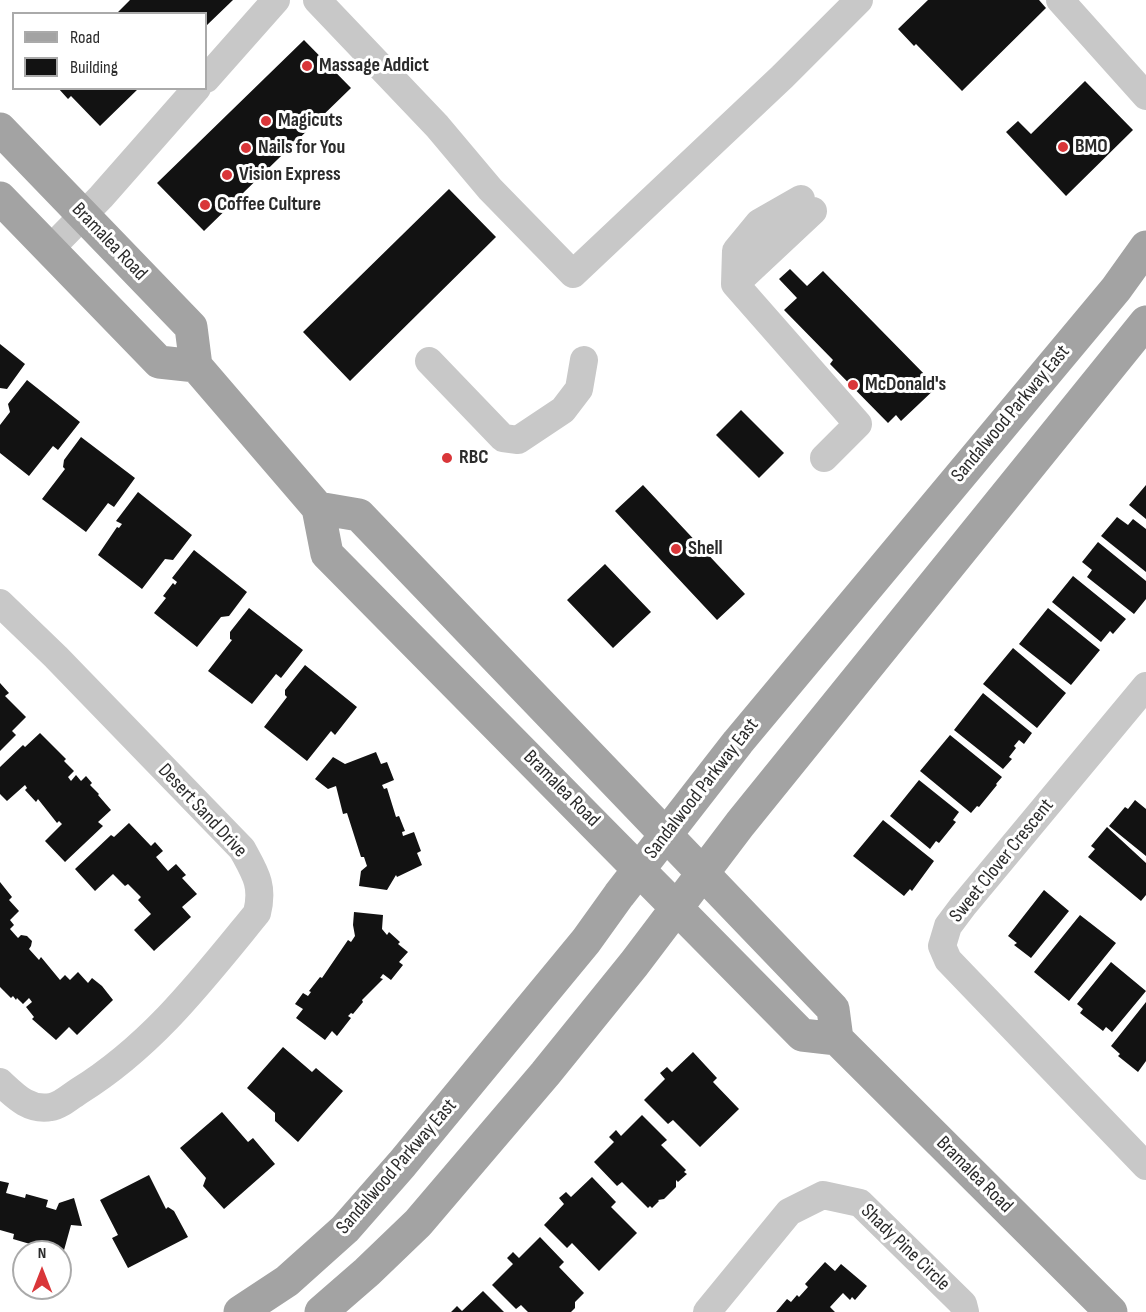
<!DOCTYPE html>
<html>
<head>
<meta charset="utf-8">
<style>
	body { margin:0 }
	#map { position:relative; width:1146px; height:1312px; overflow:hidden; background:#fff; font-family:"Sofia Sans Condensed",sans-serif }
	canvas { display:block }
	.legend { position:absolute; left:12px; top:12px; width:195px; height:78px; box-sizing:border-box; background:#fff; border:2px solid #aaa; margin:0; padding:8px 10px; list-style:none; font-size:18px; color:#2b2b2b }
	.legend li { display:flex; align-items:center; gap:12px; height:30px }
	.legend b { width:30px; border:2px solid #aaa }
	.north { position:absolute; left:12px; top:1240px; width:60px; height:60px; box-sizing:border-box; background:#fff; border:2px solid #aaa; border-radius:50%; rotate:0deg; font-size:16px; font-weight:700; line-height:24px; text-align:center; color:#2b2b2b }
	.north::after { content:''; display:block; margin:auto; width:21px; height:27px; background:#d93639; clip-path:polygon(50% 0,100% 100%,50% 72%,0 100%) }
</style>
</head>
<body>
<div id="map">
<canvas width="1146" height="1312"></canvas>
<ul class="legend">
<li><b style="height:8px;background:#a3a3a3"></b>Road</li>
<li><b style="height:16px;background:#121212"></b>Building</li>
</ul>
<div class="north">N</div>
</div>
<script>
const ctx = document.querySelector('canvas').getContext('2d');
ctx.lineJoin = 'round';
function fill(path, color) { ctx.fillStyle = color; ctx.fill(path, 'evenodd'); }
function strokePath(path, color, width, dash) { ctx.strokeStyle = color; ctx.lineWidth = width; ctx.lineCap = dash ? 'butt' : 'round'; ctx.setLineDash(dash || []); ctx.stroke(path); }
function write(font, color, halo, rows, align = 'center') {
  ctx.font = font + ' "Sofia Sans Condensed",sans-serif'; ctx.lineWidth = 6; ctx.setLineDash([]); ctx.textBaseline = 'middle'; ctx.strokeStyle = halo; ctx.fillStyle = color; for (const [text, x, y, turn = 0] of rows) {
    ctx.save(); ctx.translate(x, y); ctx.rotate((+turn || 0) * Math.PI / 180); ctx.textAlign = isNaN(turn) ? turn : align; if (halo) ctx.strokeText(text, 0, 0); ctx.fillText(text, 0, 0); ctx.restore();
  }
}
fill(new Path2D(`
	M130,0h103l-27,26v-12h-90z
	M928,0h111l7,8 -84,83 -46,-47 -2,2 -16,-17z
	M304,40l47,48 -147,143 -47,-48z
	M1085,81l48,49 -67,66 -60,-64 12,-11 13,13z
	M58,88h81l-39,38 -29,-30 -3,3z
	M449,189l47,48 -146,144 -47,-49z
	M790,269l17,17 16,-15 107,109 8,6 -37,35 -5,-6 -8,8 -58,-59 3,-4 -49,-50 13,-12 -18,-19z
	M0,344l25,20 -18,25 -7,-1z
	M27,380l53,42 -22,28 -5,-4 -24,30 -29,-23v-28l10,-13 -2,-8z
	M741,410l43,43 -25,25 -43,-43z
	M81,437l54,41 -21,29 -6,-4 -22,29 -44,-33 23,-30 -2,-2 1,-7z
	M643,485l102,109 -28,26 -102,-109z
	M1146,485v34l-17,-14z
	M138,492l54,43 -19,25 -8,-1 -23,30 -44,-34 19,-28 2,1 3,-4 -6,-3z
	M1117,517l11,8 5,-6 13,10v43l-45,-36z
	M1098,542l48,39v18l-12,15 -47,-37 5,-7 -10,-8z
	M194,550l53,42 -18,24 -8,1 -24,30 -43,-34 12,-15 -3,-2 10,-13 2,2 2,-3 -5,-4z
	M605,564l46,48 -38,36 -46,-48z
	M1073,576l53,43 -13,15 -3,-3 -9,11 -49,-40z
	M249,608l54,42 -22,28 -5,-4 -24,30 -44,-33 24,-31 -2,-1v-7z
	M1048,608l52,42 -29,35 -52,-41z
	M1013,648l53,45 -29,35 -54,-44z
	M305,665l52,42 -22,28 -4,-4 -24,30 -43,-34 23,-30 -2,-2v-5z
	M0,683l9,10 -4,3 21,21 -14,14 4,4 -16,16z
	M983,693l49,40 -8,11 -5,-4 -5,6 2,2 -7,9 3,2 -9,10 -49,-39z
	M40,733l26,26 -2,2 10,10 -6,6 3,4 5,-6 5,6 5,-5 6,7 -2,2 9,9 -1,1 13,15 -13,12 5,4 -38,36 -20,-21 17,-17 -3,-3 -2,2 -19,-24 -2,3 -11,-12 2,-2 -2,-3 -18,16 -7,-7v-27l23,-22 2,2z
	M950,735l52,42 -6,7 1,1 -18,22 -2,-1 -6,7 -51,-42z
	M376,752l5,12 6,-2 7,18 -12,5 2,4 3,-1 9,29 3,-1 6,15 -3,1 1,4 11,-4 7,19 -4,2 5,12 -25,12 -1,-2 -9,15 -28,-4 2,-15 6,-5 -3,-9h-3l-14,-44 -4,1 -7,-28 -8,3 -13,-10 18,-22 12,7z
	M919,780l40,32 -6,8 3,2 -17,21 -3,-2 -6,8 -40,-33z
	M1135,800l11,9v47l-37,-30 16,-19 3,2z
	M883,820l51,41 -22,30 -2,-2 -6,7 -51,-40z
	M129,823l22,23 4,-4 8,9 -7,6 12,14 8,-7 10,11 -4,3 15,16 -15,13 9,10 -37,34 -20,-21 17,-16 -13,-14 3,-3 -13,-13 -3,2 -12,-12 -18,17 -20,-22 36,-34 3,2z
	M1107,827l39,36v32l-5,6 -53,-44 7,-8 -4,-3z
	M0,882l12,15 -3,3 10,11 -9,9 4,5 -4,4 8,9 3,-3 6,1 5,5 -1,5 -2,3 10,11 2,-3 19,23 5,-5 5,5 8,-8 10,11 4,-5 10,8 11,14 -36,35 -8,-8 -13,13 -24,-21 2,-2 -8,-10 6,-5 -3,-4 -6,6 -6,-6 -1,2 -3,-4 -2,2 -11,-11z
	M1044,890l25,21 -38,47 -17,-13 3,-2 -9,-7z
	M354,912l29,3 -1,14 5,6 2,-3 11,10 -2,2 10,8 -9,10 4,3 -12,15 -8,-6 -3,4 3,1 -21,21 1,2 -10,12 -2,-1 -3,3 3,2 -14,18 -5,-5 -7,9 -29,-22 7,-9 -8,-5 8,-11 5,3 3,-4 -2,-1 11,-14 2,1 26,-38 3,2 4,-6 -2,-11z
	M1080,915l36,28 -47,58 -35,-29z
	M1111,962l35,29 -34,41 -6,-5 -3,4 -23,-18 3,-4 -6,-5z
	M1146,1002v59l-8,11 -20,-16 2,-2 -9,-8z
	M283,1047l29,25 4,-4 27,23 -45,51 -23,-21v-8l-28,-25z
	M693,1052l24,26 -4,4 26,27 -39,38 -27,-27 -5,4 -24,-24 21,-21 -5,-6 7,-6 5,5z
	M222,1112l26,30 5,-4 22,26 -51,45 -21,-23 3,-8 -26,-30z
	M642,1115l25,25 -6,5 25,25 -2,2 3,2 -9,8 -2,-2v7l-12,12 -6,1 1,1 -7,7 -2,-2 -2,2 -26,-26 -5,4 -23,-24 20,-20 -5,-5 7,-7 5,6z
	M149,1175l17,34 2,-2 6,4 14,26 -60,31 -16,-30 6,-3 -18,-35z
	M592,1177l24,25 -5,5 26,26 -38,38 -27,-28 -5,5 -23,-23 20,-21 -5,-6 7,-6 5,5z
	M0,1181l9,2 -3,10 19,5 1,-4 22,6 -2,7 10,3 3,-7 15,-5 8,28 -11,-1 -10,36 -1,-9h-32l2,-8 -17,-5 1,-5 -14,-4z
	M540,1237l24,25 -5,5 25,26 -9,9v6l-4,4h-43l-7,-7 -5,4 -24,-24 21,-21 -6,-6 6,-6 6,6z
	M825,1262l10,9 6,-7 26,22 -12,14 -3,-3 -2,3 -7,-7 -13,14 5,5h-59l11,-13 4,3 6,-7 2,2 9,-10 -3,-3z
	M483,1291l21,21h-53l6,-6 5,5z`), '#121212');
strokePath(new Path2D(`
	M317,0l120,126 53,63 83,85 209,-197 77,-77
	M1060,0l86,96
	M206,79l70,-79
	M801,199l-42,24 -23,28 -1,33 123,140 -34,34
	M50,249l51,-52 96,-109
	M735,284l78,-73
	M429,361l74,77 15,2 45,-30 16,-21 5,-29
	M0,603l56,54 186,192c13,24 22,36 15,64 -54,66 -104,132 -178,178 -8,5 -19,15 -28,16 -22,4 -36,-11 -51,-25
	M1146,686l-183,220 -15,20 -6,20 6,14 198,206
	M707,1312l82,-100 34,-17 37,8 103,101 2,8`), '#c8c8c8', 28);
strokePath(new Path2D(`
	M0,129l191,198 5,39 122,142 9,46 475,481 35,4
	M0,198l159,164 37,4
	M318,508l41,7 474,494 4,30 274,273
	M240,1312l47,-31 58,-52 57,-65 184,-223 33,-46 119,-153 378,-453 30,-42
	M321,1312l46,-40 51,-49 127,-149 89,-110 106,-140 406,-502`), '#a3a3a3', 33);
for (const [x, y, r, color] of [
	[307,66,6,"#d93639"],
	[266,121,6,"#d93639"],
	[1063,147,6,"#d93639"],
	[246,148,6,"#d93639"],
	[227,175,6,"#d93639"],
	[205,205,6,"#d93639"],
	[853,385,6,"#d93639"],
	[447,458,6,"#d93639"],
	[676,549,6,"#d93639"]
]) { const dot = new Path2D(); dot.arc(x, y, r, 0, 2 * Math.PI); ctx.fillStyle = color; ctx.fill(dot); strokePath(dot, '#fff', 2); }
write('bold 20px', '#2b2b2b', '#fff', [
	["Massage Addict",319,66],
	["Magicuts",278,121],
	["BMO",1075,147],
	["Nails for You",258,148],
	["Vision Express",239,175],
	["Coffee Culture",217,205],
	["McDonald's",865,385],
	["RBC",459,458],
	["Shell",688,549]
], 'left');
write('20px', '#2b2b2b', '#fff', [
	["Bramalea Road",109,242,46],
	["Sandalwood Parkway East",1011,414,-50],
	["Bramalea Road",561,789,45],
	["Sandalwood Parkway East",702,789,-52],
	["Desert Sand Drive",202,811,47],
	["Sweet Clover Crescent",1002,861,-51],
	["Sandalwood Parkway East",397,1167,-49],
	["Bramalea Road",974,1175,45],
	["Shady Pine Circle",905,1248,44]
]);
</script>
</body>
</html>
